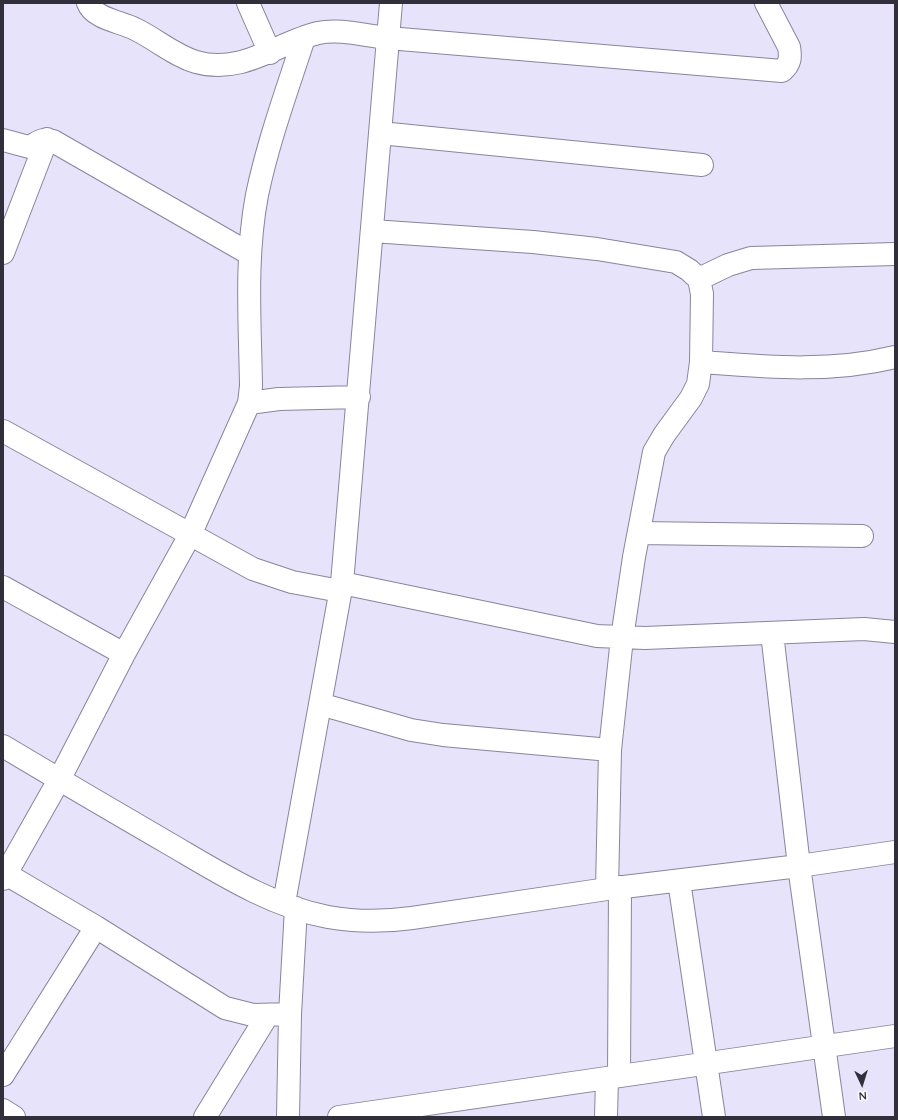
<!DOCTYPE html>
<html>
<head>
<meta charset="utf-8">
<style>
	body { margin:0 }
	#map { position:relative; width:898px; height:1120px; overflow:hidden; background:#e7e3fb; font-family:Quicksand,sans-serif }
	canvas { display:block }
	.frame { position:absolute; inset:0; border:4px solid #322f3b; pointer-events:none }
	.north { position:absolute; left:842px; top:1064px; width:40px; height:40px; -webkit-text-stroke:3px #fff; paint-order:stroke; rotate:176deg; font-size:11px; font-weight:700; line-height:16px; text-align:center; color:#322f3b }
	.north::after { content:''; display:block; margin:auto; width:14px; height:18px; background:#322f3b; clip-path:polygon(50% 0,100% 100%,50% 72%,0 100%) }
</style>
</head>
<body>
<div id="map">
<canvas width="898" height="1120"></canvas>
<div class="frame"></div>
<div class="north">N</div>
</div>
<script>
const ctx = document.querySelector('canvas').getContext('2d');
ctx.lineJoin = 'round';
function strokePath(path, color, width, dash) { ctx.strokeStyle = color; ctx.lineWidth = width; ctx.lineCap = dash ? 'butt' : 'round'; ctx.setLineDash(dash || []); ctx.stroke(path); }
const minor = new Path2D(`
	M88,3c6,16 34,19 47,26 21,10 38,26 61,33 46,13 81,-19 122,-29 22,-5 48,3 70,5l394,33c8,-7 9,-13 7,-24l-23,-44
	M248,3l22,50
	M380,133l322,32
	M3,140l26,7c9,-4 13,-10 24,-6l197,113
	M372,231l161,11 64,7 79,13 13,8 10,9 3,15 -1,68 -3,22 -7,14 -27,37 -10,17 -20,105 -12,81 -12,112 -3,139
	M3,253l44,-114
	M699,279l29,-14 23,-7 144,-4
	M701,362c66,5 129,11 194,-5
	M249,403l30,-4 80,-2
	M3,431l250,138 39,13 48,9
	M639,533l223,3
	M342,583l255,53 48,2 219,-9 31,3
	M3,587l121,67
	M772,633l27,233 35,251
	M320,704l91,26 32,5 167,15
	M3,746c55,33 110,65 165,97 50,29 102,63 160,74 28,5 55,5 84,1l195,-29 192,-23 96,-14
	M6,874l90,53 129,81 28,7 37,-1
	M3,879l56,-99 65,-126 66,-119 59,-132 2,-17c-1,-63 -6,-128 6,-191 11,-53 30,-105 47,-157
	M679,881l35,236
	M284,903l58,-320 49,-580
	M3,1075l93,-148
	M619,1076l1,-189
	M3,1110l11,7
	M205,1117l62,-101
	M288,1117l2,-103 6,-106
	M339,1117l556,-81
	M606,1117l1,-39`);
strokePath(minor, '#8984a0', 24);
strokePath(minor, '#fff', 22);
</script>
</body>
</html>
